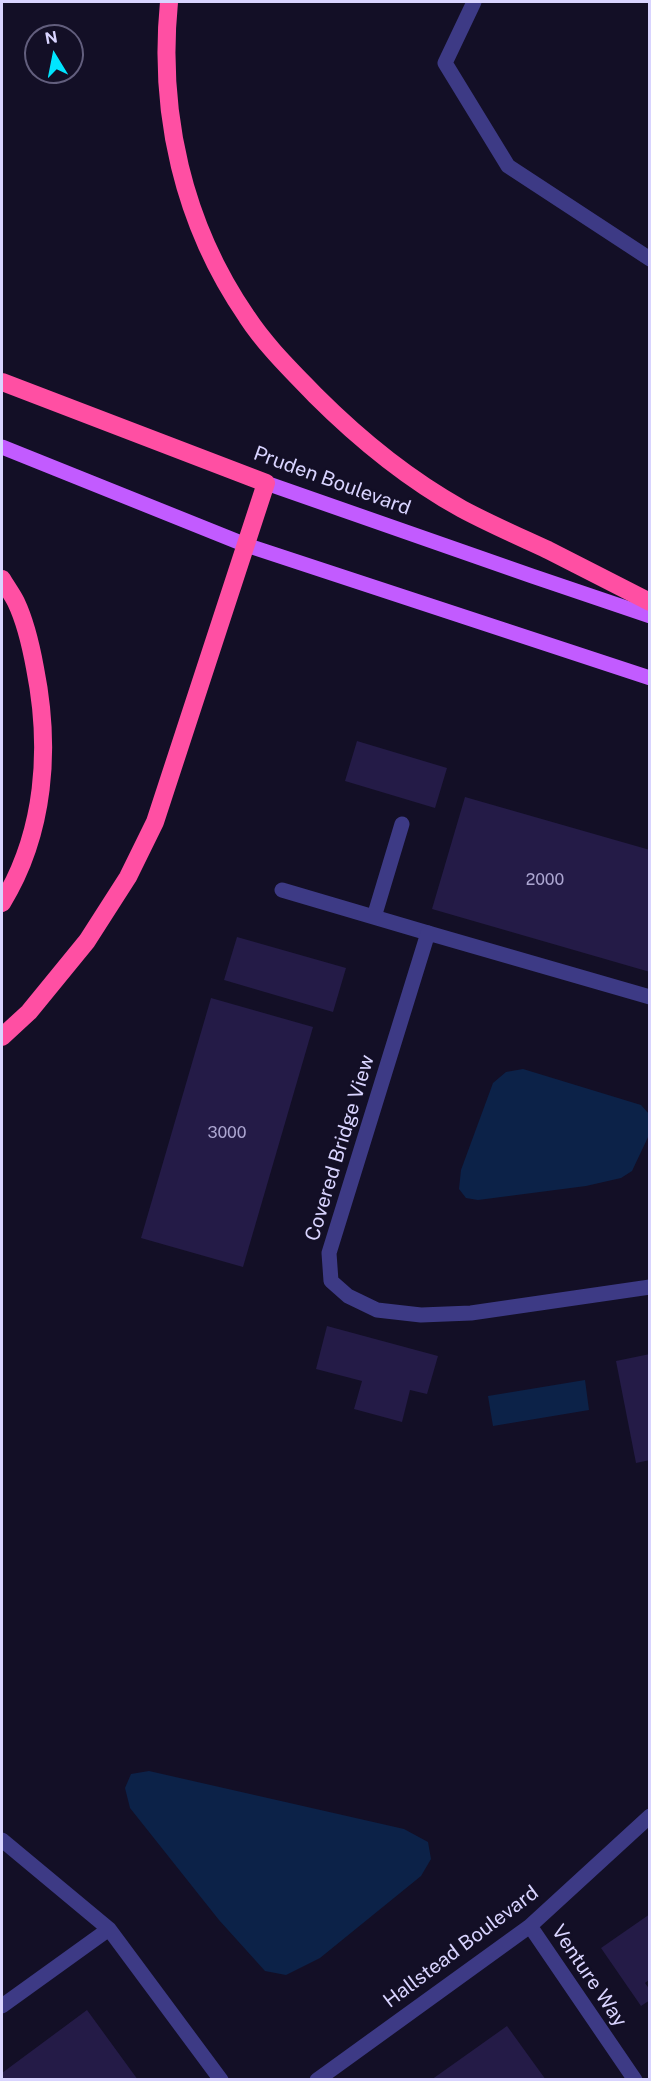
<!DOCTYPE html>
<html>
<head>
<meta charset="utf-8">
<style>
	body { margin:0 }
	#map { position:relative; width:651px; height:2081px; overflow:hidden; background:#130f26; font-family:"Public Sans",sans-serif }
	canvas { display:block }
	.frame { position:absolute; inset:0; border:3px solid #d9d4ff; pointer-events:none }
	.north { position:absolute; left:24px; top:24px; width:60px; height:60px; box-sizing:border-box; background:#130f26; border:2px solid #625e7d; border-radius:50%; rotate:350deg; font-size:16px; font-weight:700; line-height:24px; text-align:center; color:#d9d4ff }
	.north::after { content:''; display:block; margin:auto; width:21px; height:27px; background:#00e5ff; clip-path:polygon(50% 0,100% 100%,50% 72%,0 100%) }
</style>
</head>
<body>
<div id="map">
<canvas width="651" height="2081"></canvas>
<div class="frame"></div>
<div class="north">N</div>
</div>
<script>
const ctx = document.querySelector('canvas').getContext('2d');
ctx.lineJoin = 'round';
function fill(path, color) { ctx.fillStyle = color; ctx.fill(path, 'evenodd'); }
function strokePath(path, color, width, dash) { ctx.strokeStyle = color; ctx.lineWidth = width; ctx.lineCap = dash ? 'butt' : 'round'; ctx.setLineDash(dash || []); ctx.stroke(path); }
function write(font, color, halo, rows, align = 'center') {
  ctx.font = font + ' "Public Sans",sans-serif'; ctx.lineWidth = 4.5; ctx.setLineDash([]); ctx.textBaseline = 'middle'; ctx.strokeStyle = halo; ctx.fillStyle = color; for (const [text, x, y, turn = 0] of rows) {
    ctx.save(); ctx.translate(x, y); ctx.rotate((+turn || 0) * Math.PI / 180); ctx.textAlign = isNaN(turn) ? turn : align; if (halo) ctx.strokeText(text, 0, 0); ctx.fillText(text, 0, 0); ctx.restore();
  }
}
fill(new Path2D(`
	M523,1069l118,36 8,9v21l-17,36 -11,7 -35,8 -108,14 -12,-2 -7,-9 2,-19 32,-87 13,-11z
	M585,1380l4,30 -96,16 -5,-30z
	M149,1771l255,58 24,13 3,17 -10,17 -101,82 -34,17 -21,-4 -46,-51 -89,-112 -5,-20 6,-14z`), '#0c2248');
fill(new Path2D(`
	M357,741l90,27 -12,40 -90,-27z
	M465,797l185,53v122l-218,-63z
	M237,937l109,31 -13,44 -109,-32z
	M211,998l102,29 -70,240 -102,-29z
	M327,1326l111,30 -11,38 -17,-4 -8,32 -48,-13 8,-28 -46,-12z
	M650,1354v106l-14,3 -20,-102z
	M650,1914v65l-5,4 5,7v10l-9,6 -40,-58z
	M87,2010l51,70h-136v-7z
	M507,2026l39,54h-115z`), '#241b47');
strokePath(new Path2D(`
	M474,2l-29,61 63,103 142,93
	M282,890l146,43
	M374,917l28,-93`), '#3d3a85', 15);
strokePath(new Path2D(`
	M650,997l-222,-64 -99,320 2,28 17,15 29,14 44,5 50,-2 179,-26
	M2,1840l107,89 112,151
	M530,1926l105,154
	M2,2006l107,-77
	M317,2080l213,-154 120,-110`), '#3d3a85', 15);
strokePath(new Path2D(`
	M2,447l244,98 404,133
	M266,483l266,93 118,40`), '#c25bff', 15);
strokePath(new Path2D(`
	M169,2c-11,111 14,222 78,315 19,29 44,53 68,78 44,44 93,84 147,114 28,15 58,28 86,41 34,17 68,35 102,52
	M2,382l264,101 -111,339 -27,55 -41,64 -58,71 -27,25
	M2,579c4,7 10,15 14,23 10,21 15,44 19,66 16,80 10,165 -33,235`), '#ff4fa3', 18);
write('16px', '#aca6d1', null, [
	["2000",545,880],
	["3000",227,1133]
]);
write('20px', '#d9d4ff', '#130f26', [
	["Pruden Boulevard",332,481,20],
	["Covered Bridge View",340,1148,-73],
	["Hallstead Boulevard",461,1947,-37],
	["Venture Way",589,1976,56]
]);
</script>
</body>
</html>
